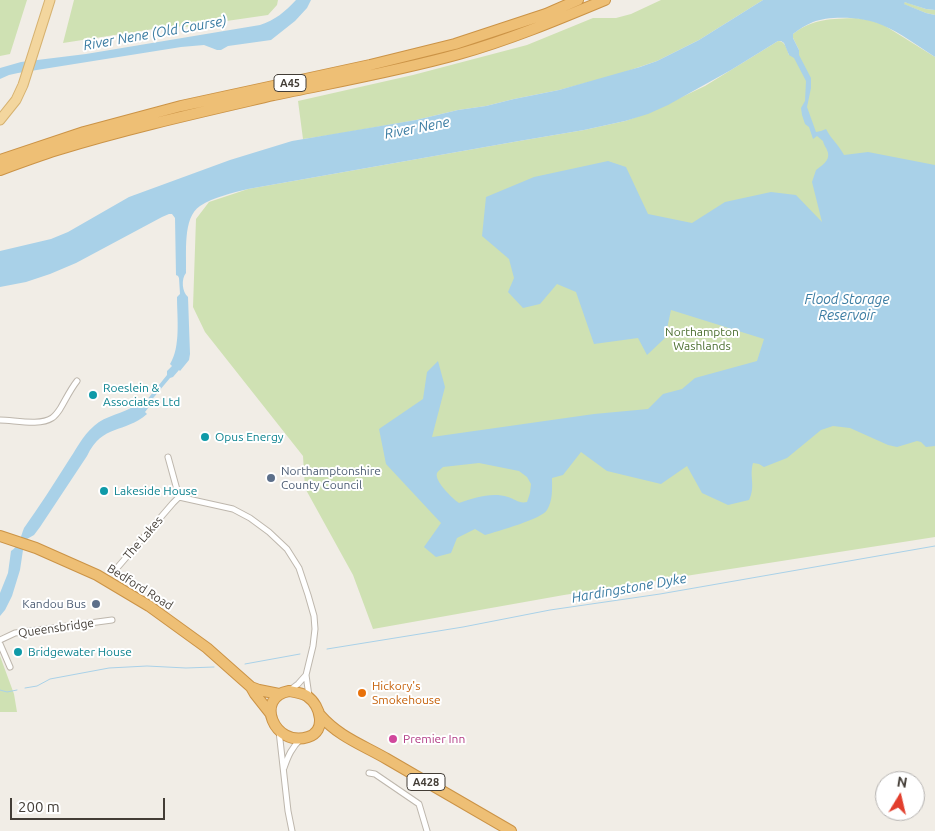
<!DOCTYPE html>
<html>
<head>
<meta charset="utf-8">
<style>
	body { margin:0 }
	#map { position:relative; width:935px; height:831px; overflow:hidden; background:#f1ede6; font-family:Ubuntu,sans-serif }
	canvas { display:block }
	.north { position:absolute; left:875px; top:771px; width:50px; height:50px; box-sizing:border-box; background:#fff; border:1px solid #b4b1af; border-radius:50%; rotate:9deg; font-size:14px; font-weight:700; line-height:20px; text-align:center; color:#433d36 }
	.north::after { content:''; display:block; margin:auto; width:18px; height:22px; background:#e23e2c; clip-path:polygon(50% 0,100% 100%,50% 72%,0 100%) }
	.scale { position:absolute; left:10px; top:798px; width:155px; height:22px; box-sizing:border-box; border:2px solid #433d36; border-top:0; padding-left:6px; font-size:15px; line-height:18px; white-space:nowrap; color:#433d36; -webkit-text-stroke:4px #fff; paint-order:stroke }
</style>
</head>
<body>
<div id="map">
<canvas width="935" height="831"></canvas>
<div class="north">N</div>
<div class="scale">200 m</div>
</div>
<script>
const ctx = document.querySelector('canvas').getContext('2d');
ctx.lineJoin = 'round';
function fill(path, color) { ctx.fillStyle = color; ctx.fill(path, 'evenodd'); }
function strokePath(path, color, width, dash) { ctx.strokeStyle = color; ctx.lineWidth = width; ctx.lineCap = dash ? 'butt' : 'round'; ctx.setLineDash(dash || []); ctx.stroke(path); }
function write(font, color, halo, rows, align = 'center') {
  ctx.font = font + ' Ubuntu,sans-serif'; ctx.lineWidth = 4; ctx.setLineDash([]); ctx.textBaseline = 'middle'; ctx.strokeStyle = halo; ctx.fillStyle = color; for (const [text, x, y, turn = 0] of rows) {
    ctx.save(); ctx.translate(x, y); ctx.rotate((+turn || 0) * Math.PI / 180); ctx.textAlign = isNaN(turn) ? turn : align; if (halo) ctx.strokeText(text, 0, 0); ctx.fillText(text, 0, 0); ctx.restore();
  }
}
fill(new Path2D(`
	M0,0h27l-17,54 -10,2z
	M74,0h204l-1,5 -9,10 -83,12 -12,-1 -110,17z
	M661,0h102l-64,40 -42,21 -41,14 -57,15 -45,9 -28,7 -28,4 -42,10 -85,15 -28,4 -5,-38 115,-26 114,-30 66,-27h23l15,-4z
	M905,2l21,7 9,1v5l-9,-2 -23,-9z
	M856,18l13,2 13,4 53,33v480l-371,58 -191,34 -20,-54 -48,-87 -2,-32 -98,-124 -12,-25 3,-88 13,-17 39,-13 271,-48 65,-11 41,-9 23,-8 57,-27 73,-45c7,0 9,8 11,14l10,-5 -6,-12v-4c20,-16 39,-15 63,-16z
	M0,656l14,38 3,18h-17z`), '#cfe1b3');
fill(new Path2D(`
	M296,0h15l-4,8 -12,13 -24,19 -43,6 -7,4h-4l-13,-5 -23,2 -163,26 -9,2 -9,4v-11l21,-6 65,-8 174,-29c15,-5 25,-13 36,-25z
	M763,0h172v10l-9,-1 -19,-6 -2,-1 -1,2 22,9 9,2v42c-17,-11 -34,-24 -53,-32 -16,-8 -52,-10 -69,-3 -7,3 -14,7 -20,12v4l6,12v5l12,23v10l-4,19 9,25 5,-1 5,-2c5,10 13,16 18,26l24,-3 67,13v281l-9,1 -5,-5 -4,-1 -20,6 -9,-2 -38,-17 -17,-2 -12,4 -34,28 -23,9 -5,-3 -6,-1c-4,14 3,23 -4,37l-21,5 -26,-12 -15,-27 -26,18 -54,-13 -26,-19 -18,23 -11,3c0,11 1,22 -5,32 -5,9 -49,21 -62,25l-10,-6 -18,9 -6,15 -15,4 -12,-10 17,-24 -55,-59 -7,-35 44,-30 4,-27 11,-11 7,26 -13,50 162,-23 54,-5 15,-15 19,-5 13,-11 62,-17 7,-22 -93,-29 -6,28 -18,17 -9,-17 -44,6 -18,-52 -19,-8 -17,20 -17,4 -15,-16 6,-14 -5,-19 -27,-23 4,-39 48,-20 74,-16 18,6 22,47 44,9 33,-21 46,-10 25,3 26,27 -10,-40 4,-12c5,-4 14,-9 12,-17 -1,-5 -4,-7 -5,-12l-6,-5 -4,3 -4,-12 -4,-3 -3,-9 -1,-7 4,-7 1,-20 -12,-23 -5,-3 -5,-12 -3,-2h-3l-47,29 -63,35 -20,9 -23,7 -41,9 -65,11 -271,48c-16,4 -34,8 -48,17 -18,12 -13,48 -14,67 -5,6 -4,19 2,24l2,57 -1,6 -9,11 -1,-1 -6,7 -3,1 -21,25v4l-4,5 2,2c-23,20 -44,9 -60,42l-47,71 -6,8 -7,4 -4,11 -3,20 -8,26 -7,14 -5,6v-23l8,-20 3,-22c8,-5 10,-15 13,-23 15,-21 29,-43 43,-65 9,-13 15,-27 27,-37 12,-11 29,-12 42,-21l2,2 4,-6h4l21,-26v-4l5,-5 -2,-2c11,-17 7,-47 7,-67l3,-3 -1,-16 -1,-2 -2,-1 -1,-57 -3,-4h-3l-7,3 -86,46 -26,11 -24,8 -26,5v-36l51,-12 17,-7 61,-35 101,-37 62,-19 124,-21 42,-10 28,-4 28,-7 45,-9 81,-23 17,-6 42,-21zM479,463l40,8 8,6 4,7 -1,9 -3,9c-8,2 -12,-3 -19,-5 -17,-5 -33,1 -49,6 -6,-4 -25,-22 -22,-30 1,-2 4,-4 6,-6z`), '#a9d1e8');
strokePath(new Path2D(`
	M327,649l136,-22 87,-17 110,-16 275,-48
	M245,664l55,-10
	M25,688l12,-2 13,-7 59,-11 38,-2 39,2 28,-1
	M0,690l7,2 10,-2`), '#a9d1e8', 1);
const street = new Path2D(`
	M0,420c14,0 40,6 52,-2 3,-2 6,-6 8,-9 6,-10 10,-19 17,-28
	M168,457l11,40
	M117,568l56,-65 6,-6 54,12 17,9 19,14 18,17 12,19 9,27 6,21 1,13 -2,17 -7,29 3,21
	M0,640l15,-7 97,-13
	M0,644l10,23
	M290,690l8,-6 8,-9
	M279,731l9,80 4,20
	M284,768c4,-12 8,-21 17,-29
	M369,773l6,1 44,30 8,27`);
const primary = new Path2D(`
	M0,120l16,-20 7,-15 27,-85`);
const highway = new Path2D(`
	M0,160l84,-28 97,-26 189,-41 85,-21 91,-30 32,-14
	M0,170c19,-7 38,-14 57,-20 72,-22 144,-38 217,-55 62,-13 124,-24 185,-41 50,-14 98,-34 146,-54
	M0,536l36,12 61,27 52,31 58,42 44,39 8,3 20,4
	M251,687l4,7 15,19
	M289,691c6,1 13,2 18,5 14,10 20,35 1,41 -34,11 -54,-40 -19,-46z
	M320,715c19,22 43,30 67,44 41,24 83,48 124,72`);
strokePath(street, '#beb7ad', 7);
strokePath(primary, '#d6b270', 11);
strokePath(highway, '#cb9346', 12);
strokePath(street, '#fff', 5);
strokePath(primary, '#f3d69e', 9);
strokePath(highway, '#eebf75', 10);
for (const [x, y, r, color] of [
	[93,395,5,"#0f9aa8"],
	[205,437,5,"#0f9aa8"],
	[271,478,5,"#5c6f8a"],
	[104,491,5,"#0f9aa8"],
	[96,604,5,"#5c6f8a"],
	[18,652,5,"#0f9aa8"],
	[362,693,5,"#e8710a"],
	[393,739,5,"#d1479c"]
]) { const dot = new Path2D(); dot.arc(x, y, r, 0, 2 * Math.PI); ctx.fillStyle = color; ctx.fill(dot); strokePath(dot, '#fff', 2); }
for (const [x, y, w] of [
	[290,83,32],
	[426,782,38]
]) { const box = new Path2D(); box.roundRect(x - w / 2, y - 8.5, w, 17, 4); ctx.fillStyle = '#fff'; ctx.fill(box); strokePath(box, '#433d36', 1); }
write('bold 11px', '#433d36', null, [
	["A45",290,83],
	["A428",426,782]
]);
write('12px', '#4b6e30', '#fff', [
	["Northampton",702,332],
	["Washlands",702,346]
]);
write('12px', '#0d838f', '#fff', [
	["Roeslein &",103,388],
	["Associates Ltd",103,402],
	["Opus Energy",215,437],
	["Lakeside House",114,491],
	["Bridgewater House",28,652]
], 'left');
write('12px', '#4e5e75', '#fff', [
	["Northamptonshire",281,471],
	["County Council",281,485],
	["Kandou Bus",86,604,"right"]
], 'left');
write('12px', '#433d36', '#fff', [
	["The Lakes",143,538,-49],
	["Bedford Road",140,587,32],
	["Queensbridge",56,628,-8]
]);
write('12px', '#c56008', '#fff', [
	["Hickory's",372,686],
	["Smokehouse",372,700]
], 'left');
write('12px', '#b23c85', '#fff', [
	["Premier Inn",403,739]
], 'left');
write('italic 14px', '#3c7da3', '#fff', [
	["River Nene (Old Course)",155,33,-10],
	["River Nene",417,128,-11],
	["Flood Storage",847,299],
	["Reservoir",847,315],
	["Hardingstone Dyke",629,588,-10]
]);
</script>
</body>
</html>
